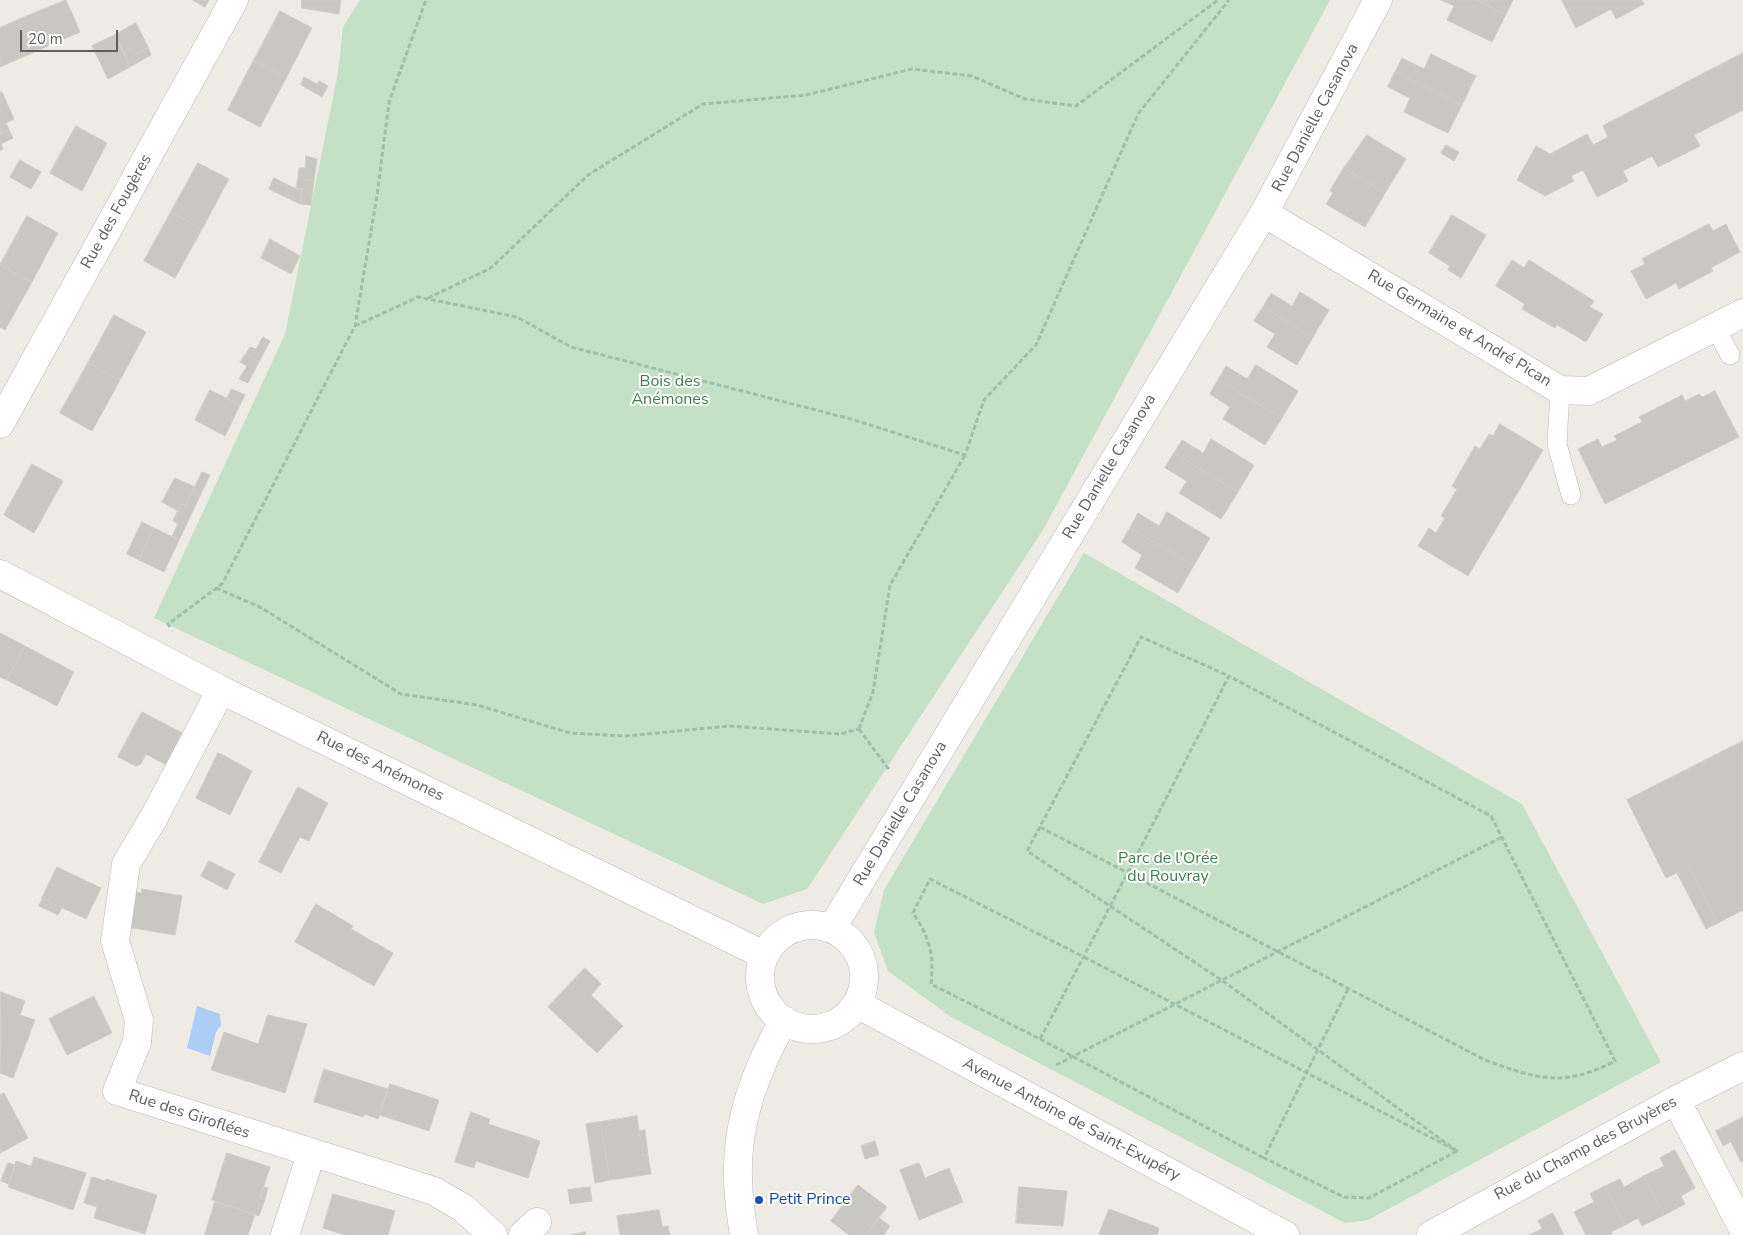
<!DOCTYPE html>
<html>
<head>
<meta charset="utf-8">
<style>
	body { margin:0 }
	#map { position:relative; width:1743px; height:1235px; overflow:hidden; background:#edebe4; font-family:"Nunito Sans",sans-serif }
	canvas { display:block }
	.scale { position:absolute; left:20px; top:30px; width:98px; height:22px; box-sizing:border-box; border:2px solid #5c5e63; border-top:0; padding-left:6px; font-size:15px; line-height:18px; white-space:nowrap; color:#5c5e63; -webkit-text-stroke:4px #fff; paint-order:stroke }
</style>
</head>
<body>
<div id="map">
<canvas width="1743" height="1235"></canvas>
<div class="scale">20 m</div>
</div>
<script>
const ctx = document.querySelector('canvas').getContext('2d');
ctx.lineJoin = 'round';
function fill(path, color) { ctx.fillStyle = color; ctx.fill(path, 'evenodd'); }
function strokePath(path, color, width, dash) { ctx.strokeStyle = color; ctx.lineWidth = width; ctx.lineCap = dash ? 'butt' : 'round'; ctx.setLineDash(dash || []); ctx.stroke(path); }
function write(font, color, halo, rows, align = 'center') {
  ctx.font = font + ' "Nunito Sans",sans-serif'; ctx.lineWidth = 4; ctx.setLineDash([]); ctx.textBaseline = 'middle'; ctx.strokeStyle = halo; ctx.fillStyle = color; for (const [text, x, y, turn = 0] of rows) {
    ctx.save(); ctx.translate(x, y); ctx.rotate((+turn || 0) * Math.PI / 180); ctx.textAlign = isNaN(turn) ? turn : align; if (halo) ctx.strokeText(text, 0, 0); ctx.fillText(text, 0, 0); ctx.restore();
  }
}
fill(new Path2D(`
	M360,0h970l-287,530 -236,359 -44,15 -609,-286 131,-284 53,-261 5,-46z
	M1084,553l438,251 139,258 -293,158 -23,3 -394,-206 -63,-46 -14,-39 10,-42z`), '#c4e1c6');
fill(new Path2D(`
	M197,1006l23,8 1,11 -5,7 -6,24 -23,-8z`), '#adcef4');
const building = new Path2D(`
	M66,0l14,32 -48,21 -14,-33z
	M193,0h16l-4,7z
	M302,0h39l-2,14 -37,-6z
	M1441,0h36l29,14 -14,28 -45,-22 7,-14z
	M1477,0h36l-7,14z
	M1562,0h80l2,4 -28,15 -5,-10 -35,19z
	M280,11l32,17 -26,50 -32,-18z
	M18,20l14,33 -32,14v-39z
	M136,23l12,24 -13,7 -3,-6 -8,5 -9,-18z
	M115,35l15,32 -22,12 -16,-33z
	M148,47l3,8 -21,12 -6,-14 8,-5 3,6z
	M1743,53v57l-49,25 6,11 -42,21 -6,-11 -29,15 5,10 -31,16 -14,-27 -12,6 3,5 -29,15 -28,-16 19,-34 14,8 37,-20 6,11 15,-8 -5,-11z
	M1431,54l45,22 -14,29 -67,-33 7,-14 22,11z
	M254,60l32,18 -26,49 -32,-17z
	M1395,72l67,33 -14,28 -44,-21 6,-14 -22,-11z
	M304,77l13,7 2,-3 9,5 -6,11 -21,-12z
	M2,92l12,27 -14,7v-33z
	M6,123l3,7 -9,5v-9z
	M76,126l31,17 -25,48 -32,-18z
	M9,130l4,8 -12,6 2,5 -3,2v-16z
	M1367,135l39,24 -21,34 -41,-25z
	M1446,145l13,7 -5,9 -13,-8z
	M306,156l11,3 -3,22 -16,-2 1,-11h6z
	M20,160l21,12 -10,17 -21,-12z
	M198,163l31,16 -27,50 -31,-17z
	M1344,168l41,25 -20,34 -39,-23 7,-11 -3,-2z
	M274,178l22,11h7l-3,15 -31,-15z
	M298,179l16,2 -3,24 -11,-1 3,-15h-7z
	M171,212l31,17 -27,49 -31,-17z
	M1452,215l34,20 -25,43 -13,-8 2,-4 -21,-13z
	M27,216l31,17 -26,49 -32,-17z
	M1709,224l4,7 13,-7 14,28 -29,16 2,3 -34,18 -3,-6 -30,16 -15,-28 14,-7 -3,-5z
	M270,239l30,17 -9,18 -30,-16z
	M1512,260l12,8 5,-8 65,41 -4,6 13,7 -17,28 -29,-17 -2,3 -33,-19 3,-5 -29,-18z
	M0,265l32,17 -27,48 -5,-3z
	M1300,292l29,18 -16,27 -50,-30 8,-14 21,13z
	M1263,307l50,30 -16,28 -30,-18 8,-13 -21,-13z
	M114,315l32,17 -26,48 -32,-17z
	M263,337l7,4 -11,21 -13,-8 4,-7 6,2z
	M246,354l13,8 -11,21 -9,-4 8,-13 -7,-4z
	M88,363l32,17 -28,51 -32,-18z
	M1256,365l42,26 -16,27 -64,-38 8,-14 21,13z
	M1218,380l64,38 -17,27 -42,-26 7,-12 -20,-13z
	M232,389l13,6 -5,10 -13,-7z
	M210,390l30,15 -15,31 -30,-16z
	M1715,391l24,46 -134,67 -27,-55 20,-10 4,8 15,-7 -3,-4 28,-14 -3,-5 43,-22 3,6 14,-7 3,3z
	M1500,424l43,26 -75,126 -50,-30 11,-18 7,5 9,-15 -4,-2 16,-27 -5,-3 23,-40 5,3 9,-15 4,2z
	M1211,439l43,26 -16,27 -64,-39 8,-13 21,13z
	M1174,453l64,39 -17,27 -42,-26 8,-12 -22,-13z
	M32,464l31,17 -29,52 -30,-18z
	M202,472l8,3 -10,21 -8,-3z
	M175,478l20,9 -9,18 -5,-1 -3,7 -16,-9z
	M192,493l8,3 -10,21 -12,-6 3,-7 5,1z
	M178,511l12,6 -11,23 -7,-4 6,-12 -5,-3z
	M1167,512l43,26 -16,27 -64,-37 8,-15 21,13z
	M142,522l12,6 -15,32 -12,-6z
	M154,528l25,12 -15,32 -25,-12z
	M1130,528l64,37 -16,28 -43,-25 7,-13 -20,-13z
	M0,633l25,13 -18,34 -7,-3z
	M25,646l49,26 -17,34 -50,-26z
	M142,712l48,25 -16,32 -28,-15 -5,10 -5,2 -18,-9z
	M1743,741v169l-25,13 -29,-56 -23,11 -39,-78z
	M218,753l5,2 -5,11 -5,-3z
	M223,755l29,16 -22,44 -34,-17 17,-35 5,3z
	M298,787l30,16 -19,38 -9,-4 -19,36 -22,-11z
	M209,861l26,13 -8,16 -26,-14z
	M57,867l44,21 -15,31 -44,-21z
	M1689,867l29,56 -12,6 -29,-56z
	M142,889l40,7 -7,39 -53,-9 6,-35 13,2z
	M43,898l19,10 -4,7 -19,-9z
	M316,904l37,22 -2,3 42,24 -19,33 -79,-44z
	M585,968l16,16 -10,11 32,31 -26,27 -49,-46z
	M1,992l24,9 -5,14 15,5 -22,58 -13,-5z
	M94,996l18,37 -45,22 -18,-36z
	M268,1015l39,9 -22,69 -74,-23 13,-38 34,12z
	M324,1069l64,20 -10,30 -13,-5 -2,3 -49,-15z
	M390,1084l49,16 -10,31 -49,-16z
	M4,1093l24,45 -28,15v-58z
	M471,1112l19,7 -2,5 52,17 -12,37 -52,-17 -2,7 -19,-6z
	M637,1116l6,40 5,-1 3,19 -41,6 -10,-58z
	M1743,1117v44l-2,1 -10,-20 -8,4 -7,-15z
	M600,1122l10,58 -15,3 -9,-59z
	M645,1130l3,25 -5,1 -4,-25z
	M875,1141l4,14 -14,4 -4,-13z
	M1675,1150l20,38 -14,8 4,8 -21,11 -20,-39 20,-10 -4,-8z
	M227,1153l43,14 -10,31 5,1 -6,17 -47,-16z
	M34,1157l52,16 -13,37 -65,-23 8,-26 15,5z
	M8,1163l7,2 -6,19 -8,-3z
	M919,1163l6,15 24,-10 14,34 -44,18 -19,-50z
	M1644,1176l20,39 -22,11 -4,-8 -13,7 -20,-39 15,-7 4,8z
	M92,1177l13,4 1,-2 51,16 -12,39 -51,-16 3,-11 -13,-4z
	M858,1185l29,22 -21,28h-17l-18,-14z
	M1605,1186l20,39 -14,7 1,3h-26l-12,-23 20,-10 -4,-8z
	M263,1187l5,1 -3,11 -5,-1z
	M590,1187l2,14 -22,3 -2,-14z
	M1019,1187l48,4 -4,35 -47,-3z
	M333,1194l62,17 -7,24h-43l-22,-7z
	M215,1202l40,12 -7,21h-43z
	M1109,1209l50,19 -2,7h-58z
	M659,1210l5,25h-44l-3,-19z
	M1553,1213l11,22h-35l13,-6 -4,-8z
	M879,1218l11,8 -6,9h-18z
	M668,1226l2,9h-6l-1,-8z
	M585,1232l1,3h-15z`);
fill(building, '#c8c7c1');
strokePath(building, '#d0cec3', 1);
const service = new Path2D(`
	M1715,327l15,28
	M1560,390l-3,54 14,51`);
const pedestrian = new Path2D(`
	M137,1042l2,-22 -24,-79 11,-77 27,-45`);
const minor = new Path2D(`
	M1264,213l296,177 29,1 154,-78
	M0,424l234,-424
	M153,819l68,-129
	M137,1042l-20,49 317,100 29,17 30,27
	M1676,1100l67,129
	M285,1235l26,-81
	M523,1235l14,-13
	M1431,1235l245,-135 67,-34`);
const tertiary = new Path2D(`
	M0,574l221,116 543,265
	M760 977a52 52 0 1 1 104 0a52 52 0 1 1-104 0Z
	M832,928l432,-715 114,-213
	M857,1004l428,231
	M744,1235c-3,-19 -6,-38 -6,-58 -2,-55 19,-110 46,-157`);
strokePath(service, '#b6b8bc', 20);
strokePath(pedestrian, '#b6b8bc', 29);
strokePath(minor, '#b6b8bc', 29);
strokePath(tertiary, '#b6b8bc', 29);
strokePath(new Path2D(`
	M428,298l63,-30 97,-93 115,-71 103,-9 106,-26 60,7 53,23 51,7 142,-106
	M355,326l63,-29 99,20 54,30 280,72 114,36 19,-55 52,-55 102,-231 91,-114
	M216,588l44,19 141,87 76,11 93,28 56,3 103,-10 111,8 19,-5
	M170,627l-2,-3 54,-40 133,-258 22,-130 12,-94 37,-102
	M859,729l14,-37 17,-107 75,-130
	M859,729l31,42
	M1040,827l445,233c52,19 78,28 130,1l-124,-245 -262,-140
	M1084,957l373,194 -234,-170 -196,-130 114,-214 88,39c-62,121 -125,243 -189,363l-109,-55c3,-30 -1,-46 -18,-71l17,-34 154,78
	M1348,989l-84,169 80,39 25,1 88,-47
	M1040,1039l224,119
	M1056,1065l446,-228`), '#9dc1ab', 3, [5, 2.5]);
strokePath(service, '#fff', 19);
strokePath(pedestrian, '#fff', 28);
strokePath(minor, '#fff', 28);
strokePath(tertiary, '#fff', 28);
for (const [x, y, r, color] of [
	[759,1200,5,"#1a4fb4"]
]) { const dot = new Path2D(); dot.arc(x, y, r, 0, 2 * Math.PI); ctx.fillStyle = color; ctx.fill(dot); strokePath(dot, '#fff', 2); }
write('16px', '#5c5e63', '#fff', [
	["Rue Danielle Casanova",1316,118,-62],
	["Rue des Fougères",117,212,-61],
	["Rue Germaine et André Pican",1459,329,31],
	["Rue Danielle Casanova",1110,467,-59],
	["Rue des Anémones",380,767,26],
	["Rue Danielle Casanova",901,814,-59],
	["Rue des Giroflées",189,1115,18],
	["Avenue Antoine de Saint-Exupéry",1071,1120,28],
	["Rue du Champ des Bruyères",1586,1149,-28]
]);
write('16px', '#3f7e48', '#fff', [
	["Bois des",670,382],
	["Anémones",670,400],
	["Parc de l'Orée",1168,859],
	["du Rouvray",1168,877]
]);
write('16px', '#164399', '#fff', [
	["Petit Prince",769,1200]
], 'left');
</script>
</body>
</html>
